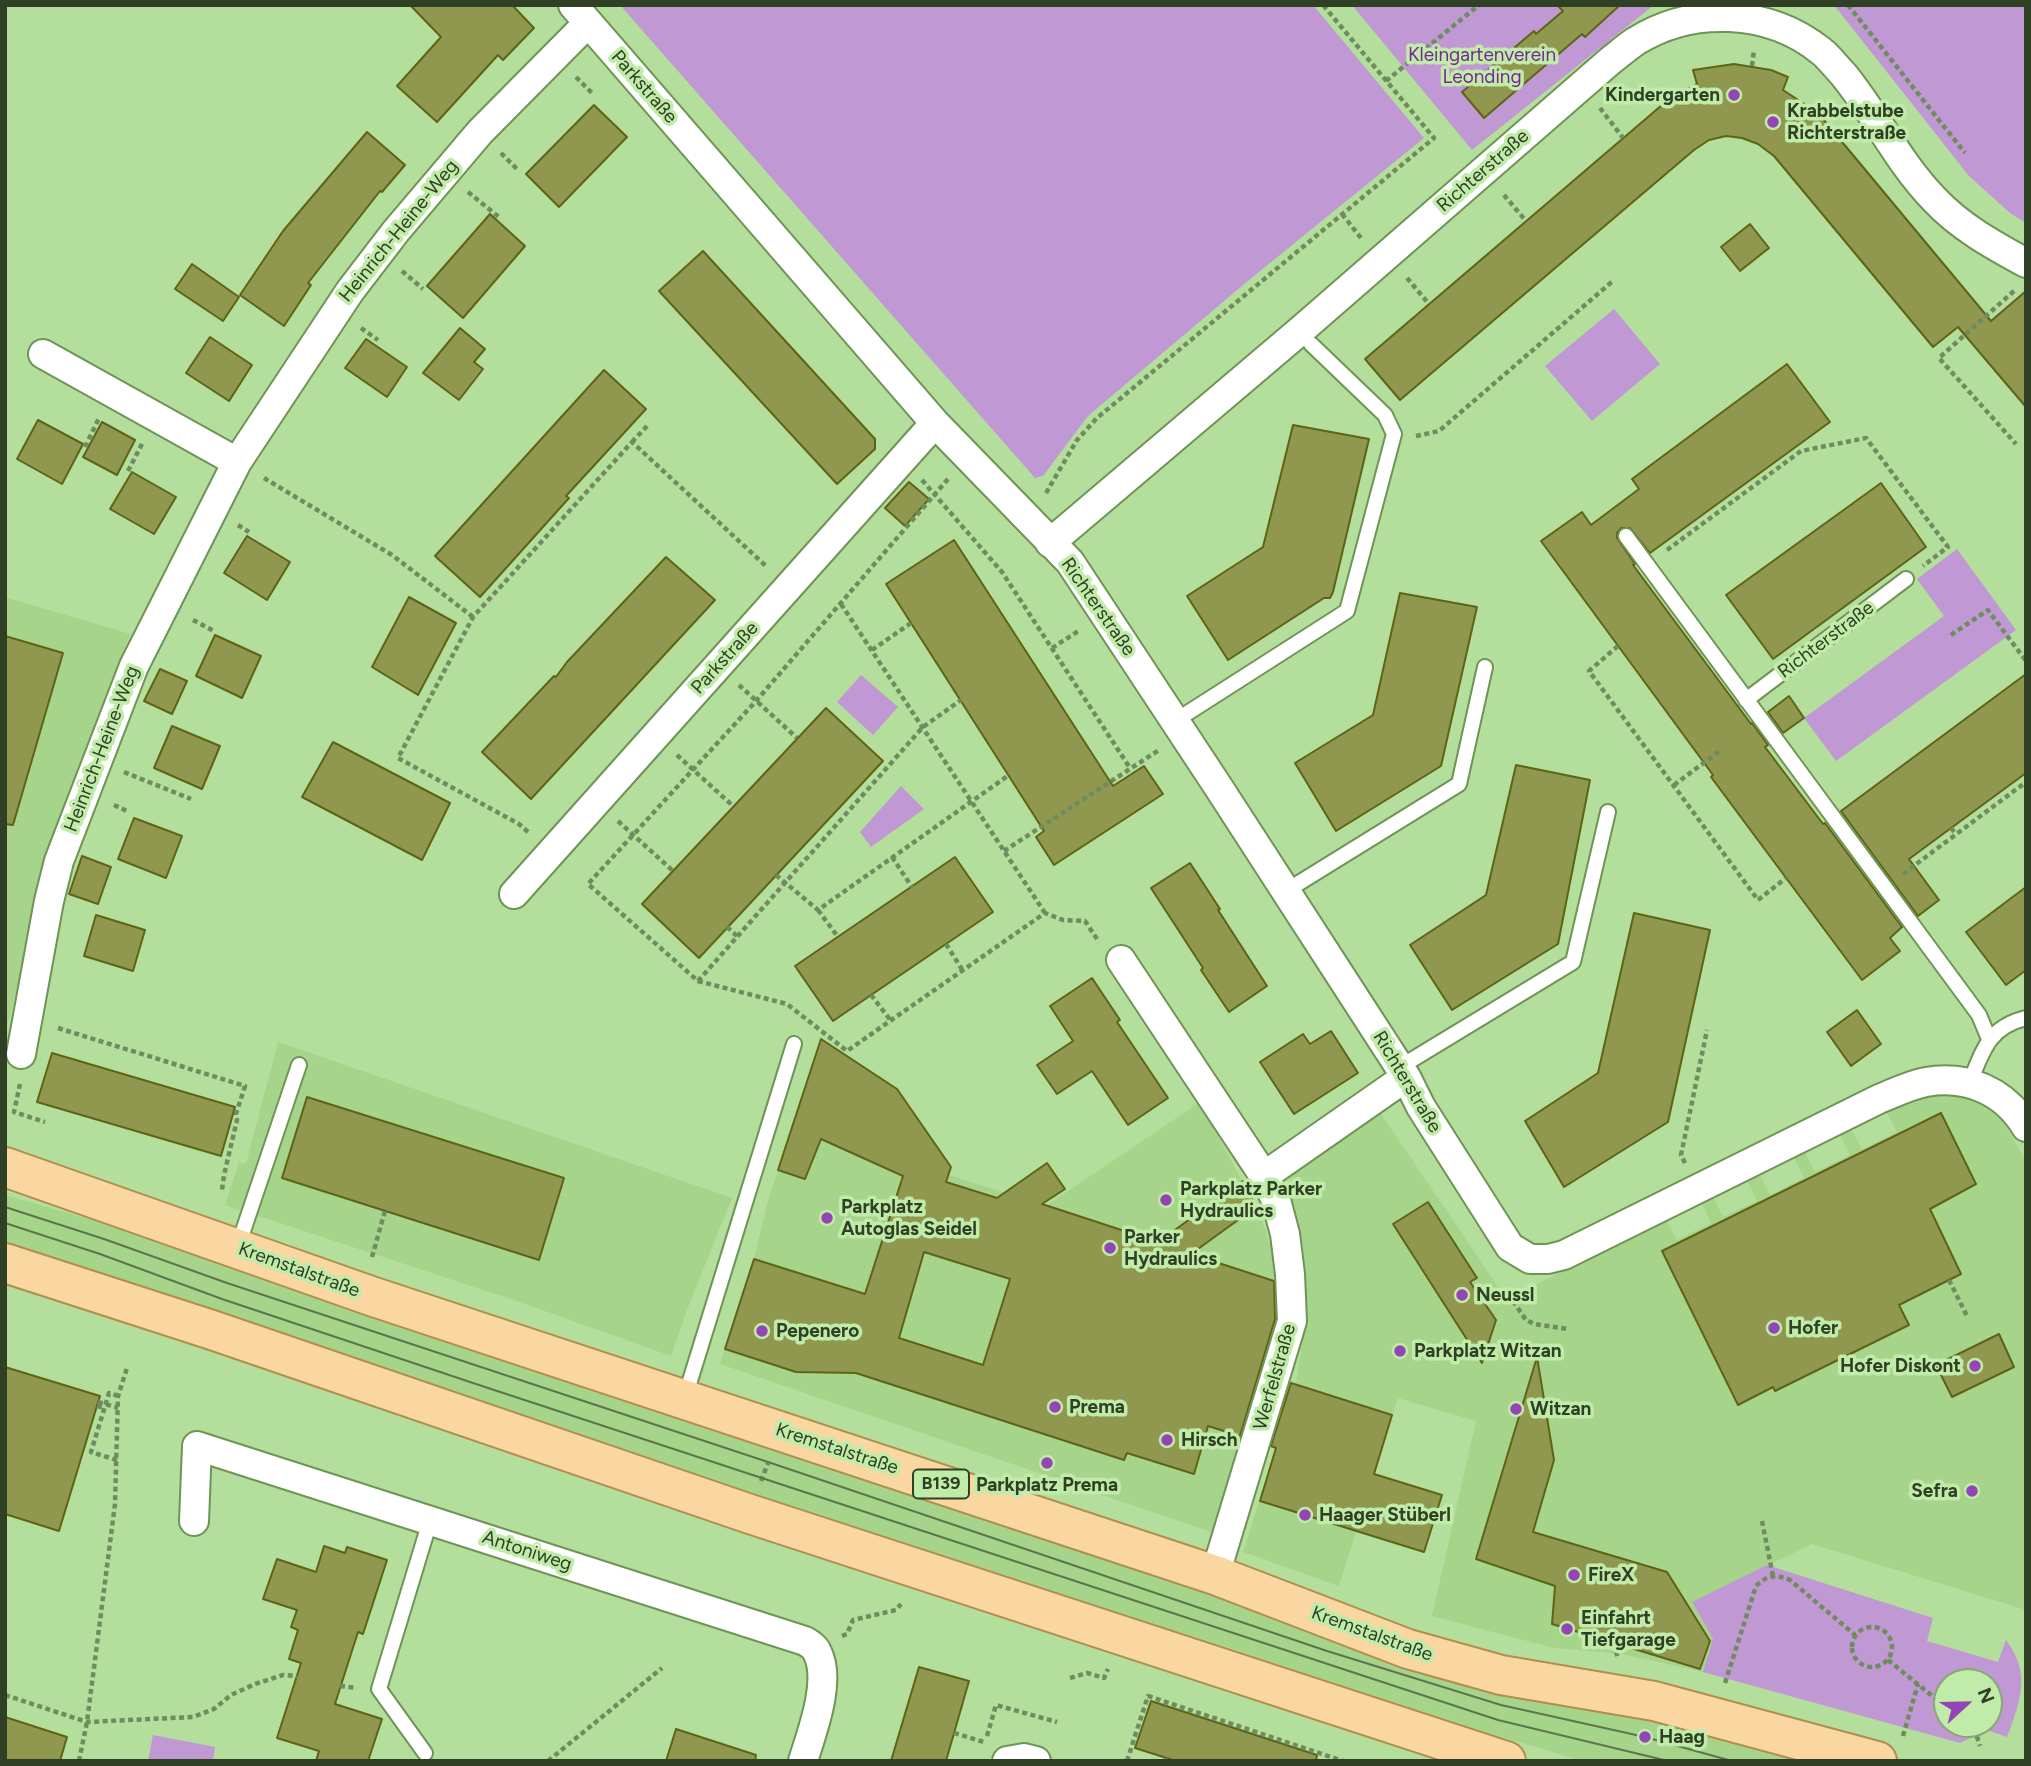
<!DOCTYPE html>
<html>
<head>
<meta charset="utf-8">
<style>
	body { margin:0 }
	#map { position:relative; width:2031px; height:1766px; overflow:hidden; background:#b4de9c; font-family:Figtree,sans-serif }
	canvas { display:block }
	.frame { position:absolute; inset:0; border:7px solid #2f4025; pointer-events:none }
	.north { position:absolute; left:1933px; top:1668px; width:70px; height:70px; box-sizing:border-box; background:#c1eba8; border:2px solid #87a774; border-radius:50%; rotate:68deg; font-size:19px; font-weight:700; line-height:28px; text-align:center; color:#2f4025 }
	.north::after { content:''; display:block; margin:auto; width:24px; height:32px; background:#9445b5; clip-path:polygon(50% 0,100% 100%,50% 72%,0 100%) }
</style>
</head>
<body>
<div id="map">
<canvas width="2031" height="1766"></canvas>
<div class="frame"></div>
<div class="north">N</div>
</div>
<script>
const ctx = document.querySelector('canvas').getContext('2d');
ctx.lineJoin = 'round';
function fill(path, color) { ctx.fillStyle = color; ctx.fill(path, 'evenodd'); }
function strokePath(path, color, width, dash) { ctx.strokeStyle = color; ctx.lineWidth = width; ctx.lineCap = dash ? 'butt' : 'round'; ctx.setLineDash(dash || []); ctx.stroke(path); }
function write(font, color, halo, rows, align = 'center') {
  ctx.font = font + ' Figtree,sans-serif'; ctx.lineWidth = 7; ctx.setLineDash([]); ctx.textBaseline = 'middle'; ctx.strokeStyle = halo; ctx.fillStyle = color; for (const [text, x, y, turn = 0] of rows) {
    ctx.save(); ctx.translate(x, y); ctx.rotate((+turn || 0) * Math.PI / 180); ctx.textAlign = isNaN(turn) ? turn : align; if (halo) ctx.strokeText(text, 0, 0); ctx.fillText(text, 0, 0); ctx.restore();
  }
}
fill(new Path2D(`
	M5,597l125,37 -87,226 -10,44 -9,57 -19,73z
	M821,1039l76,50 54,78 -2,8 97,31 151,-102 16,23 43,80 10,24 14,52 1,28 -67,222 -494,-169 34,-105 13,-55z
	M278,1042l454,156 -45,112 -16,46 -154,-55 -292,-96 14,-43 7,2z
	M1954,1095l27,7 22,20 23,39v449l-214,-66 -120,58 21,37 -10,33 -81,-18 -68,-6 -122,-32 44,-195 -78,-23 -59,188 -96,-34 53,-167 8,-56 1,-32 -16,-105 2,-13 5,-9 84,-58 126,187 160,-79 11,20 34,-17 -9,-20 11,-6 10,20 34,-16 -10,-21 12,-6 11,21 34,-17 -10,-21 10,-6 11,21 35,-17 -11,-22 12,-4 11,20 35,-17 -11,-21 44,-15z
	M5,1195l101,29 126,41 978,327 120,49 122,38 183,34 182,48h-235l-86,-26 -298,-97 -158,-48 -1035,-345z`), '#a6d48b');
fill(new Path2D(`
	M620,5h693l111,133 -175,142 -161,136 -45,60 -8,2z
	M1352,5h302l-182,145z
	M1834,5h192v218l-16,-10 -41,-37z
	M1614,309l46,55 -68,57 -47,-55z
	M1957,549l59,81 -180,131 -32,-43 140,-102 -27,-37z
	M861,675l37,32 -25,28 -36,-33z
	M901,786l23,23 -53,38 -11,-15z
	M1767,1565l166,53 -6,23 71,21 8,-22c25,33 15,60 1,97l-20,-7 -27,13 -257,-71 10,-33 -21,-37zM1947,1682h42v42h-42z
	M153,1735l62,12 -2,14h-65z`), '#c098d4');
const building = new Path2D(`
	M410,5h102l22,23 -31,32 -5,-5 -61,67 -40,-36 44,-49z
	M1557,5h63l-35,32 -3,-3 -98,84 -22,-26 72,-61 2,3 27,-23z
	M1734,64l37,6 17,7 -5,13 35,23 173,208 35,-30v116l-68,-80 -25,20 -159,-191 -16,-12 -16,-6 -16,-2 -17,4 -15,10 -294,250 -35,-41 304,-260 28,-15 -4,-14z
	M594,105l33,32 -68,70 -33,-33z
	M367,132l38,33 -23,27 -2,-1 -72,92 3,2 -27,41 -44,-31 43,-64z
	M490,214l35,32 -62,72 -36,-32z
	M1750,224l19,24 -29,23 -19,-24z
	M703,251l172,188v10l-38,35 -178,-193z
	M192,264l47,33 -16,24 -48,-32z
	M460,328l25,21 -11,13 9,7 -24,31 -36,-27z
	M210,337l42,28 -23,36 -43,-28z
	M366,339l41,28 -20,30 -42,-29z
	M1787,364l43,58 -180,131 -20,-25h-9l-4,5v5l18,26 -2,1 118,159 1,-1 16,22 -3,2 58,77 2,-1 77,104 -12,11 10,13 -38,29 -151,-203 2,-2 -172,-234 41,-29 9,13 48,-36 -7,-10z
	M604,370l42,39 -80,87 3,2 -89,99 -45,-41z
	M38,420l45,24 -21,40 -45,-25z
	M102,422l33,18 -18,35 -34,-18z
	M1293,425l76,14 -36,153 -3,6h-6l-96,62 -41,-64 76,-49z
	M132,472l44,25 -22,37 -44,-25z
	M909,482l20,17 -24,27 -20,-18z
	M1881,483l45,64 -153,112 -47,-64z
	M247,536l43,26 -23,38 -43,-27z
	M954,540l159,246 31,-20 19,28 -109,71 -18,-28 8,-6 -158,-247z
	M666,557l49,43 -184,199 -49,-47 72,-76 2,1 11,-15z
	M1400,593l77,14 -36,159 -105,65 -41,-68 78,-48z
	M409,597l47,26 -38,72 -46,-28z
	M215,635l46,21 -19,42 -46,-22z
	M5,636l58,17 -50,172 -8,-1z
	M160,669l27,12 -15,33 -28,-13z
	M2026,674v99l-117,86 30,41 -21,16 -77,-105z
	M1789,696l15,22 -21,15 -15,-21z
	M826,708l57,53 -184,197 -57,-54z
	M172,726l48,20 -18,43 -48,-21z
	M333,742l117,61 -28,57 -120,-63z
	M1516,765l74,15 -32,164 -106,66 -42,-65 76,-50z
	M134,818l48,18 -16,42 -48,-19z
	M82,856l29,11 -13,37 -29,-10z
	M955,857l38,55 -160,109 -38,-55z
	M1190,863l30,46 -2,1 49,76 -38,26 -28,-42 2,-2 -52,-80z
	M2026,887v83l-20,15 -40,-53z
	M1634,913l76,17 -42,192 -104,65 -39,-66 73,-48z
	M96,915l49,15 -12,41 -49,-15z
	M1092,978l28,42 -3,2 51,76 -40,27 -36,-54 -35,23 -20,-29 36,-24 -23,-35z
	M1857,1010l24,34 -30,22 -24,-34z
	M1331,1031l27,42 -64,41 -34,-52 43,-28 7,10z
	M821,1039l76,50 54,78 -5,15 51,16 50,-35 18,26 -23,15 116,38 85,-61 13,26 -65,47 83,27 1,38 -35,117 -32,-10 -14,48 -67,-21 -3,7 -268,-87 -60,-1 -71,-23 29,-90 111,35 38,-118 -82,-37 -16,40 -27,-9zM924,1252l86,27 -27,86 -84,-27z
	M52,1053l183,54 -14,49 -184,-54z
	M307,1097l257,81 -25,82 -257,-82z
	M1941,1113l35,71 -46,25 31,65 -62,31 10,20 -134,66 -2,-4 -35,18 -76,-154z
	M1428,1202l49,76 -7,4 26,38 -14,43 -89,-139z
	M1999,1334l15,33 -62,30 -16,-32z
	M1537,1357l17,103 -21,72 134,40 43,69 -10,28 -148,-45 3,-38 -79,-27z
	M5,1367l95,29 -41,135 -54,-17z
	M1291,1383l101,32 -18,59 68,21 -18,57 -164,-51 16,-53 -5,-2z
	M324,1546l21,7 2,-6 40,13 -24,74 -5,-2 -23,72 47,15 -14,42h-52l3,-10 -42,-13 24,-75 -12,-4 9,-29 -7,-3 6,-17 -34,-11 14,-40 39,13z
	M919,1667l50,14 -23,80h-55z
	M1151,1701l166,54 -1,6h-140l-41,-13z
	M5,1717l62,20 -7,24h-55z
	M676,1729l80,26 -1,6h-89z`);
fill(building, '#8f984e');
strokePath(building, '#5e6416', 2);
const lane = new Path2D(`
	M1626,536l353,479 10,24
	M1746,700l160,-121
	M1175,721l172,-110 47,-177 -9,-19 -74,-71
	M1286,891l173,-107 26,-117
	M1400,1067l173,-105 35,-150
	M1970,1082c13,-32 19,-55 56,-64
	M238,1246l61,-181
	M685,1397l109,-353
	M425,1753l-46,-64 51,-168`);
const street = new Path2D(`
	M573,5l362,418 135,139 149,226 187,289 15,30 89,140 20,12h18l16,-4 315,-156c15,-6 31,-14 47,-17 41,-7 79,9 100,45
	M43,354l194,108
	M1050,543l251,-213 309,-269c9,-7 17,-14 26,-20 56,-35 133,-32 185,10 8,6 15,16 22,23 33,40 55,88 91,125 26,28 59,46 92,64
	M514,894l421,-471
	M1121,960l143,216 12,24 9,34 5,40 2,47 -77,254
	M21,1054l28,-153 10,-40 75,-195 103,-204 113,-171 46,-60 84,-99 108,-109
	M1264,1176l142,-99
	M194,1521l3,-75 608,195c5,3 10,6 12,11 15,28 -5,80 -14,109
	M1007,1761l17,-3 12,3`);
const primary = new Path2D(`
	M5,1167l366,129 844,279 193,74 93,26 153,26 223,60
	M5,1263l207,67 538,184 756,247`);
strokePath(lane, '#6e9456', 18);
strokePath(street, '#6e9456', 32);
strokePath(primary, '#b08f4d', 42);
strokePath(new Path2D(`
	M1848,5l117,148
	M1752,66l2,-16
	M576,77l17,17
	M1386,81l93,-76
	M1600,108l23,30
	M501,153l17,17
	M468,192l32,26
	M1504,195l22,26
	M1342,214l19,24
	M402,271l21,18
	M1407,278l22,26
	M2014,291l-75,67 77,86
	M361,328l17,12
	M1416,436l23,-5 175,-151
	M632,442l16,-17
	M85,447l14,-29
	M128,471l15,-29
	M264,478l128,77 81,62
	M948,479l-192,222 -168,183 110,97 89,23 60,47 198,-138 18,7 22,1 14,21
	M922,480l80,92 128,196
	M1046,493l31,-53 20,-22 337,-280 -111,-133
	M238,525l11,7
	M1667,550l134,-99 65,-13 82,109 -25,19
	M841,604l204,309
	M193,620l21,11
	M1951,635l37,-25 38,51
	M1618,646l-29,25 169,229 28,-22
	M1052,648l28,-18
	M872,650l39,-27
	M739,685l58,53
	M677,755l56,51
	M124,772l67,27
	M2025,774l1,1
	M1674,785l47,-35
	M114,805l15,7
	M618,821l55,50
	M1951,828l5,6
	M528,832l-9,-8 -121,-66 75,-141 159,-175 135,125
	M1004,851l155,-101
	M892,857l20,30
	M1903,874l123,-92
	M776,875l42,35 191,-135
	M818,910l20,27
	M727,927l10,9
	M946,944l17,27
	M698,981l225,-254 38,-27
	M871,995l20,26
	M58,1028l187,58 -9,28 1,6 -13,55 -2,15
	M20,1084l-6,28 31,10
	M1685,1163l-4,-8 26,-125
	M372,1257l13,-46
	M1949,1280l18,36
	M1513,1301l13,19 8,4 34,5
	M98,1402l20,6
	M97,1406l7,2
	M117,1460l-26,-8 18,-59 9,3
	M761,1481l7,-18
	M1762,1521l11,55
	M1852 1647a20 20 0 1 1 40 0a20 20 0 1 1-40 0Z
	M842,1636l5,-2 6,-14 43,-10 5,-6
	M1614,1643l4,16
	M1888,1660l59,48
	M1070,1678l17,-5 17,5 4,-9
	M1725,1683l31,-97c11,-11 20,-12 34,-6l65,55
	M340,1686l17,2
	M5,1695l82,27 106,-5 21,-8 17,-14 24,-11 28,-9 14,1
	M1966,1724l9,7 5,15
	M954,1733l30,9
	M987,1736l9,-31 61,17
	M1903,1736l15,-52
	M79,1761l8,-39 28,-218 3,-108 9,-28
	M548,1761l114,-93
	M1127,1761l21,-65 195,65
	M1165,1761l1,-3`), '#6f8c5e', 4.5, [5, 3.5]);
strokePath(lane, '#fff', 14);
strokePath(street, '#fff', 28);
strokePath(primary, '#fad6a1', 38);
strokePath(new Path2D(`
	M5,1207l99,32 123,44 541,179 559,189 174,54 144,32 87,24
	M5,1223l95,31 122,45 263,88 1013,333 170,41`), '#5c754d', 2);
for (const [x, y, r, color] of [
	[1734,95,7,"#9445b5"],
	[1773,122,7,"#9445b5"],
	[1166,1200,7,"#9445b5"],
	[827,1218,7,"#9445b5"],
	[1110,1248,7,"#9445b5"],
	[1462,1295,7,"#9445b5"],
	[1774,1328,7,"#9445b5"],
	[762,1331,7,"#9445b5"],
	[1400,1351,7,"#9445b5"],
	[1975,1366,7,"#9445b5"],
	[1055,1407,7,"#9445b5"],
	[1516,1409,7,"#9445b5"],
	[1167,1440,7,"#9445b5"],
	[1047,1463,7,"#9445b5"],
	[1972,1491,7,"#9445b5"],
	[1305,1515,7,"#9445b5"],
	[1574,1575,7,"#9445b5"],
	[1567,1629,7,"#9445b5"],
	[1645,1737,7,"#9445b5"]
]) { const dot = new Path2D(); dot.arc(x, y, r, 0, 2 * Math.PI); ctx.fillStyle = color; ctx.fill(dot); strokePath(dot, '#c1eba8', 2.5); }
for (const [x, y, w] of [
	[941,1484,56]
]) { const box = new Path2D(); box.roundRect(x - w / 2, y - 14.5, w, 29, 5); ctx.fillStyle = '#c1eba8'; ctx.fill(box); strokePath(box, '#2f4025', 2); }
write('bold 18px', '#2f4025', null, [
	["B139",941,1484]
]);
write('19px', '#752894', '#c1eba8', [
	["Kleingartenverein",1482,55],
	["Leonding",1482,77]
]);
write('19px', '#2f4025', '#c1eba8', [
	["Parkstraße",644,87,49],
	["Richterstraße",1483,171,-41],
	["Heinrich-Heine-Weg",399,231,-51],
	["Richterstraße",1098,607,55],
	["Richterstraße",1826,640,-37],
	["Parkstraße",725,658,-48],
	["Heinrich-Heine-Weg",102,749,-69],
	["Richterstraße",1407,1082,59],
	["Kremstalstraße",299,1270,20],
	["Werfelstraße",1275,1377,-74],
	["Kremstalstraße",837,1449,18],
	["Antoniweg",527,1551,18],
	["Kremstalstraße",1372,1634,20]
]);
write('bold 19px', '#2f4025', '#c1eba8', [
	["Kindergarten",1720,95,"right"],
	["Krabbelstube",1787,111],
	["Richterstraße",1787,133],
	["Parkplatz Parker",1180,1189],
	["Hydraulics",1180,1211],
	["Parkplatz",841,1207],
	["Autoglas Seidel",841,1229],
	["Parker",1124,1237],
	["Hydraulics",1124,1259],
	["Neussl",1476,1295],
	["Hofer",1788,1328],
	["Pepenero",776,1331],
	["Parkplatz Witzan",1414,1351],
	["Hofer Diskont",1961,1366,"right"],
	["Prema",1069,1407],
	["Witzan",1530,1409],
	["Hirsch",1181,1440],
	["Parkplatz Prema",1047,1485,"center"],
	["Sefra",1958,1491,"right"],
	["Haager Stüberl",1319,1515],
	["FireX",1588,1575],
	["Einfahrt",1581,1618],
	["Tiefgarage",1581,1640],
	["Haag",1659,1737]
], 'left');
</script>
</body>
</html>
